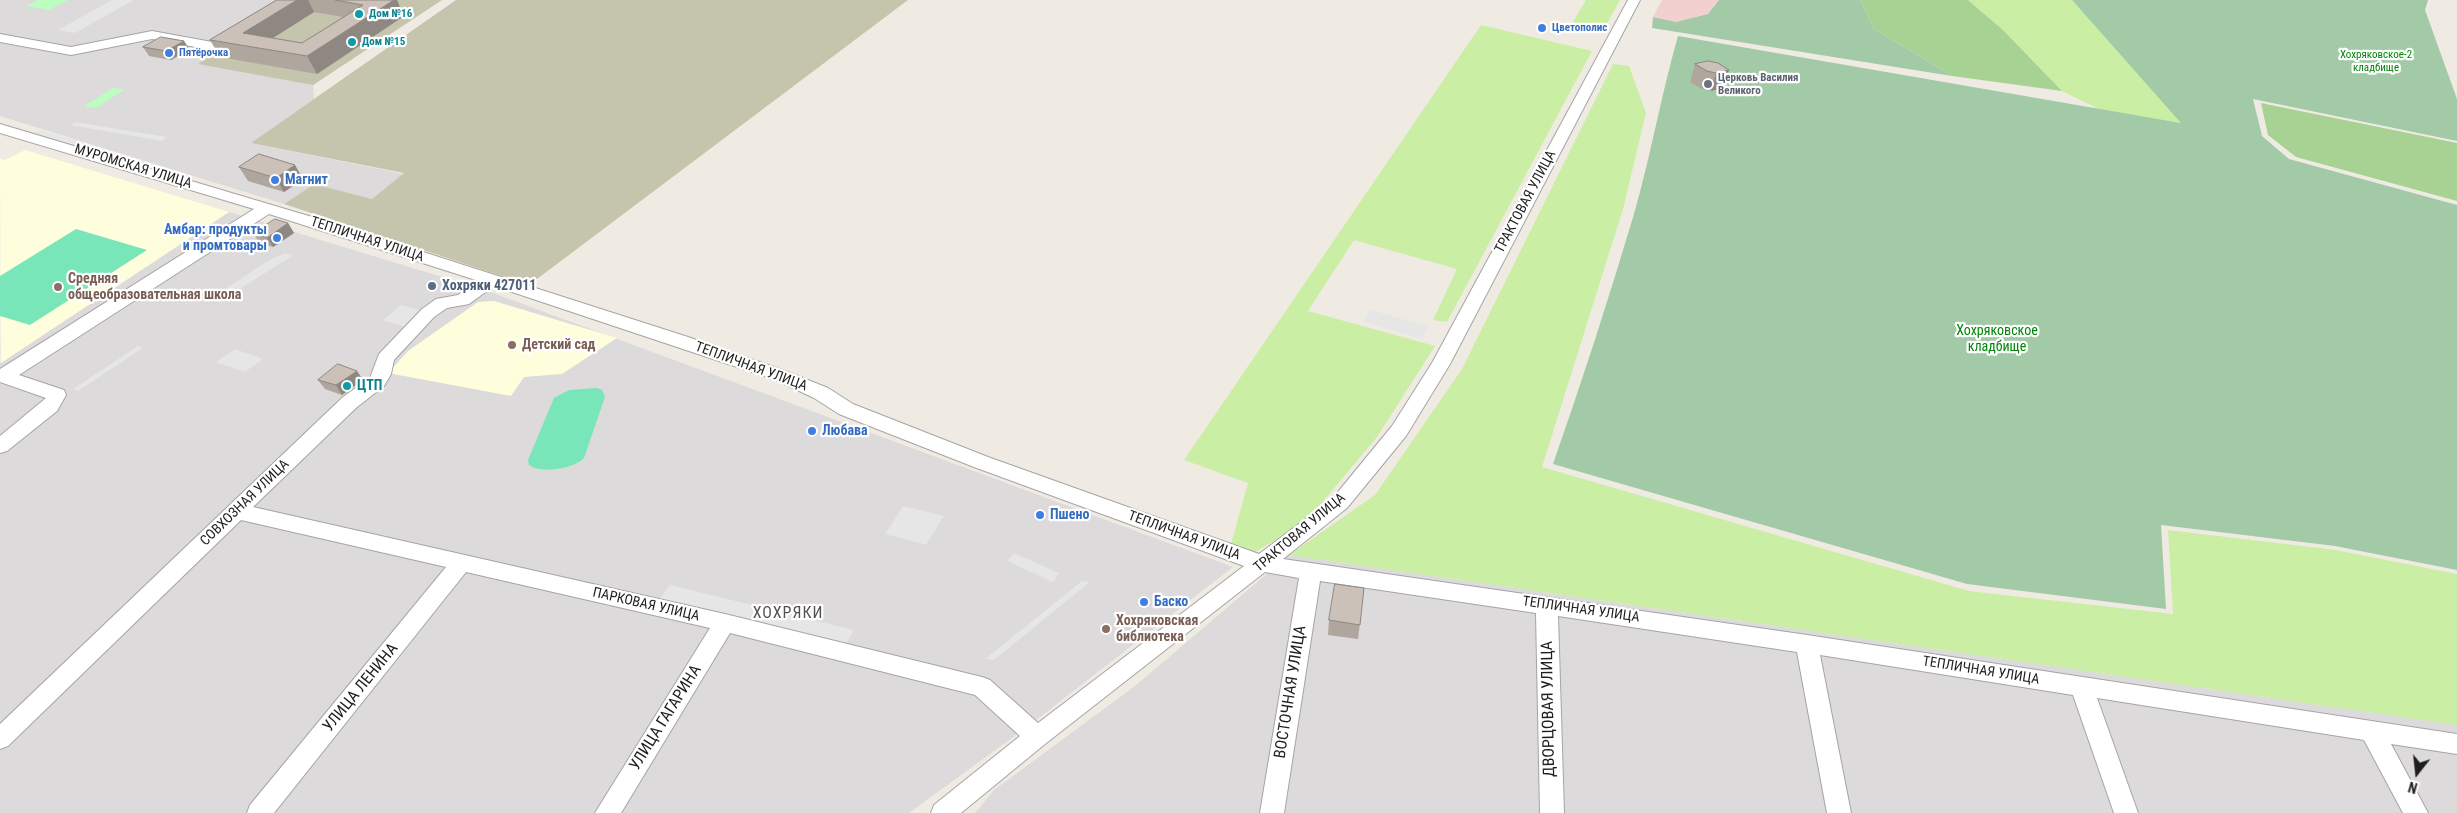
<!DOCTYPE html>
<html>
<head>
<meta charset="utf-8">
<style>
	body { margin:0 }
	#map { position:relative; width:2457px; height:813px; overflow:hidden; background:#f0ebe2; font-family:"Roboto Condensed",sans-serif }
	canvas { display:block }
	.north { position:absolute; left:2392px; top:748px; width:50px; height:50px; -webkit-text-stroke:4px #fff; paint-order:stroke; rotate:196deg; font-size:14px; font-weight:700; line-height:20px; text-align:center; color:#1e1e1e }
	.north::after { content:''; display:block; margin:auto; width:18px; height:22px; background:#1e1e1e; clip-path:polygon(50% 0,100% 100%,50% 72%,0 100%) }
</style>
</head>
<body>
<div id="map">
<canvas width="2457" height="813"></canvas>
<div class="north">N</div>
</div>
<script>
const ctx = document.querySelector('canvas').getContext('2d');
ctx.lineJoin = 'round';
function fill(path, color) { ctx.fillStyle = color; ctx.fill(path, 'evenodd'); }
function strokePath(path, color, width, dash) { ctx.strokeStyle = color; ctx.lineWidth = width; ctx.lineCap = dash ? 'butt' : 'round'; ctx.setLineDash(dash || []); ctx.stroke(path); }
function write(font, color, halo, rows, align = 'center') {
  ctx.font = font + ' "Roboto Condensed",sans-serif'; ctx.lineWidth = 4.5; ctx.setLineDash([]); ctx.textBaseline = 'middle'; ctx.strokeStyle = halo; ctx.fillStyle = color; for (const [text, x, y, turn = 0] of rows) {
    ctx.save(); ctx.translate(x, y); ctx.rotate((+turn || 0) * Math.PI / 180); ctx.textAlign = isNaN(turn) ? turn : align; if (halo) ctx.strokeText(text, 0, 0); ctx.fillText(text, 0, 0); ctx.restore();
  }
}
fill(new Path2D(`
	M0,0h442l-129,85 1,14 -63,44 153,31 -32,25 -58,-15 -30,20 -284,-88z
	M229,212l256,78 748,277 -202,157 -122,89h-909v-450z
	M1289,555l1168,170v88h-1482l19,-23 141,-104z`), '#dcdada');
fill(new Path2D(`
	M1662,0h57l-11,14 -32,8 -23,-5z`), '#f2d0d0');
fill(new Path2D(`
	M25,150l204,62 -228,151 -1,-204 5,1z
	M494,301l123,37 -55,36 -38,3 -13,19 -123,-23 20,-22 70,-49z`), '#fffedc');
fill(new Path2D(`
	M300,0h142l-129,85 -115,-21z
	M456,0h452l-379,285 -245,-81 30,-20 58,15 32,-26 -153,-30z`), '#c5c4ad');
fill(new Path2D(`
	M1586,0h34l-16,29 -31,-7z
	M1968,0h104l110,123 -81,-13 -39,-19 -59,-61z
	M1481,25l111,26 -145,271 -14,-2 24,-51 -103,-29 -46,71 127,35 -58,91 -73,87 -51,29 -22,-9 17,-61 -64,-23z
	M1613,64l16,2 17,47 -23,96 -81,258 427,124 204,23 -5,-84 168,20 121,24v151l-1168,-170 86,-60 87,-126z`), '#caeea4');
fill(new Path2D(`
	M1860,0h108l35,30 59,61 -110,-15 -78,-47z
	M2261,103l196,40v58l-161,-44 -28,-22z`), '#a8d294');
fill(new Path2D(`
	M1719,0h141l14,29 78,47 -300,-48 1,-11 23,5 32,-8z
	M2072,0h356l-3,10 32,89v42l-204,-42 9,37 27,23 168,46v365l-122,-24 -174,-21 5,84 -199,-25 -414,-120c29,-83 56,-166 81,-250 17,-59 27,-119 44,-178l503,87z`), '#a2caa7');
fill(new Path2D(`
	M38,0h30l-19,10 -23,-4z
	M113,88l11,2 -28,18 -12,-2z`), '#bbfebf');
fill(new Path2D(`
	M76,229l71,21 -117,75 -30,-9v-40z
	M597,388l5,2 3,7 -21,61c-10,11 -43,16 -55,7l-1,-5 26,-62 15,-8z`), '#79e6b9');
fill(new Path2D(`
	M112,0h22l-59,33 -17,-3z
	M75,122l92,15 -5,4 -92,-16z
	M39,130l61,17 -7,4 -61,-17z
	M285,253l7,3 -66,42 -10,-3 55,-36z
	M401,305l23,6 -18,16 -23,-7z
	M1370,310l59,16 -7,13 -59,-17z
	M138,346l5,2 -65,43 -5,-2z
	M235,349l28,10 -18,13 -29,-10z
	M903,506l41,10 -18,29 -41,-11z
	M1014,553l45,20 -6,9 -46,-21z
	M1082,581l8,1 -96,78 -9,-1z
	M670,585l184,45 -11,19 -186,-47z`), '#e6e6e6');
const minor = new Path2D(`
	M1628,0h12l-190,364 -44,72 -59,72 -64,51 524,76 650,99v20l-66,-10 37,69h-25l-39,-73 -267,-42 41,115h-24l-41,-118 -253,-40 31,158h-24l-30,-161 -239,-36 6,197h-24l-4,-200 -216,-32 -36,232h-24l39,-235 -34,-6 -220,172 -84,69h-30l3,-8 86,-69 -45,-41 -245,-62 -109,180h-26l115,-185 -244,-56 -192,241h-27l3,-8 196,-238 -205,-47 -233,226 -8,3v-25l343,-327 27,-19 9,-24 43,-45 14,-10 22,-4 21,-14 -210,-67 -250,161 45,15 2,5 -9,16 -50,40 -7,2v-17l46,-38 -46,-16v-13l254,-160 -254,-76v-9l339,101 349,112 100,35 40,16 25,16 135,53 271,97 74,-56 59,-72 40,-63zM494,286l282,94 38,18 25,16 135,53 270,99 -206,157 -48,-43 -8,-3 -257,-63 -472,-107 104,-100 27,-21 7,-12 3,-14 40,-43 13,-9 22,-4z
	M152,31l60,11 7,4 -7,4 -60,-11 -81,16 -71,-13v-8l71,13z`);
strokePath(minor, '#a5a5a5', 2);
fill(minor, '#fff');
fill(new Path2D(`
	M277,0h120l7,16 -87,58 -97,-17 -10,-17zM314,12l29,5 -41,26 -29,-5z
	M184,41l5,8 -18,11 -22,-4 -6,-9z
	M1695,64l34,6 -6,18 -12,3 -9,-2 -12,-7z
	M239,167l64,12 -19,13 -36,-11z
	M288,223l6,10 -21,14 -14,-4 -5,-10z
	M318,380h45l-21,15 -17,-6z
	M1364,588l-6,51 -30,-4 1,-15z`), '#afa69e');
fill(new Path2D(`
	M297,0h11l6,12 -57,36 -14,-15z
	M394,0h3l7,16 -87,58 -10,-18z
	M184,41l5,8 -18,11 -5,-9z
	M1729,70l-6,18 -12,3 5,-18z
	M295,165l8,14 -19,13 -8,-14z
	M288,223l6,10 -21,14 -6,-9z
	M357,371l6,9 -21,15 -6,-10z`), '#8f8781');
const building = new Path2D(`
	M277,0h20l-54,33 59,10 61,-38 -28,-5h59l-87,56 -97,-16z
	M161,37l23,4 -18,10 -23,-4z
	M1708,61l10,2 11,7 -13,3 -9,-2 -12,-7z
	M259,154l36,11 -19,13 -37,-11z
	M275,219l13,4 -21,15 -13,-5z
	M338,364l19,7 -21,14 -18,-5z
	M1335,584l29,4 -4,37 -31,-5z`);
fill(building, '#ccc1b8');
strokePath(building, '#8f8781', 1);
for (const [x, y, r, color] of [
	[359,14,5,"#0f9aa8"],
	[1542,28,5,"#3f7fe0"],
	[352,42,5,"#0f9aa8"],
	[169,53,5,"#3f7fe0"],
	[1708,84,5,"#6b7280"],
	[275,180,5,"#3f7fe0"],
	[277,238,5,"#3f7fe0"],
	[432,286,5,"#5c6f8a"],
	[58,287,5,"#8d6e63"],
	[512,345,5,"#8d6e63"],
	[347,386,5,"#0f9aa8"],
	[812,431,5,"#3f7fe0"],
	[1040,515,5,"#3f7fe0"],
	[1144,602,5,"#3f7fe0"],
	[1106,629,5,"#8d6e63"]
]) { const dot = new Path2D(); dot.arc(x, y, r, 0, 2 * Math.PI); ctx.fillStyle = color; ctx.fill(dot); strokePath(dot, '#fff', 2); }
write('bold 11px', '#0d838f', '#fff', [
	["Дом №16",369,14],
	["Дом №15",362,42]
], 'left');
write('bold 11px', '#366cbe', '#fff', [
	["Цветополис",1552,28],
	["Пятёрочка",179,53]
], 'left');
write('11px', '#028509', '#fff', [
	["Хохряковское-2",2376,55],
	["кладбище",2376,68]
]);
write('bold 11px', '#5b616d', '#fff', [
	["Церковь Василия",1718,78],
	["Великого",1718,91]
], 'left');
write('14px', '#1e1e1e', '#fff', [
	["МУРОМСКАЯ УЛИЦА",133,167,17],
	["ТРАКТОВАЯ УЛИЦА",1526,202,-62],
	["ТЕПЛИЧНАЯ УЛИЦА",367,240,18],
	["ТЕПЛИЧНАЯ УЛИЦА",751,367,20],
	["СОВХОЗНАЯ УЛИЦА",245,503,-44],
	["ТРАКТОВАЯ УЛИЦА",1300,533,-40],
	["ТЕПЛИЧНАЯ УЛИЦА",1184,536,20],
	["ПАРКОВАЯ УЛИЦА",646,605,13],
	["ТЕПЛИЧНАЯ УЛИЦА",1581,610,8],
	["ТЕПЛИЧНАЯ УЛИЦА",1981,671,9]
]);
write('bold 14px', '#366cbe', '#fff', [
	["Магнит",285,180],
	["Амбар: продукты",267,230,"right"],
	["и промтовары",267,246,"right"],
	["Любава",822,431],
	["Пшено",1050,515],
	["Баско",1154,602]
], 'left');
write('bold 14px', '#785e54', '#fff', [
	["Средняя",68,279],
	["общеобразовательная школа",68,295],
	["Детский сад",522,345],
	["Хохряковская",1116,621],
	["библиотека",1116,637]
], 'left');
write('bold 14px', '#4e5e75', '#fff', [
	["Хохряки 427011",442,286]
], 'left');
write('14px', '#028509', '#fff', [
	["Хохряковское",1997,331],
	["кладбище",1997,347]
]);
write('bold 14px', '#0d838f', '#fff', [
	["ЦТП",357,386]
], 'left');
ctx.letterSpacing = '1px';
write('16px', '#515151', '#fff', [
	["ХОХРЯКИ",788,614]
]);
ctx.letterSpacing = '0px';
write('16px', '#1e1e1e', '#fff', [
	["УЛИЦА ЛЕНИНА",361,688,-51],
	["ВОСТОЧНАЯ УЛИЦА",1291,692,-81],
	["ДВОРЦОВАЯ УЛИЦА",1549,709,-91],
	["УЛИЦА ГАГАРИНА",666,718,-58]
]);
</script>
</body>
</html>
